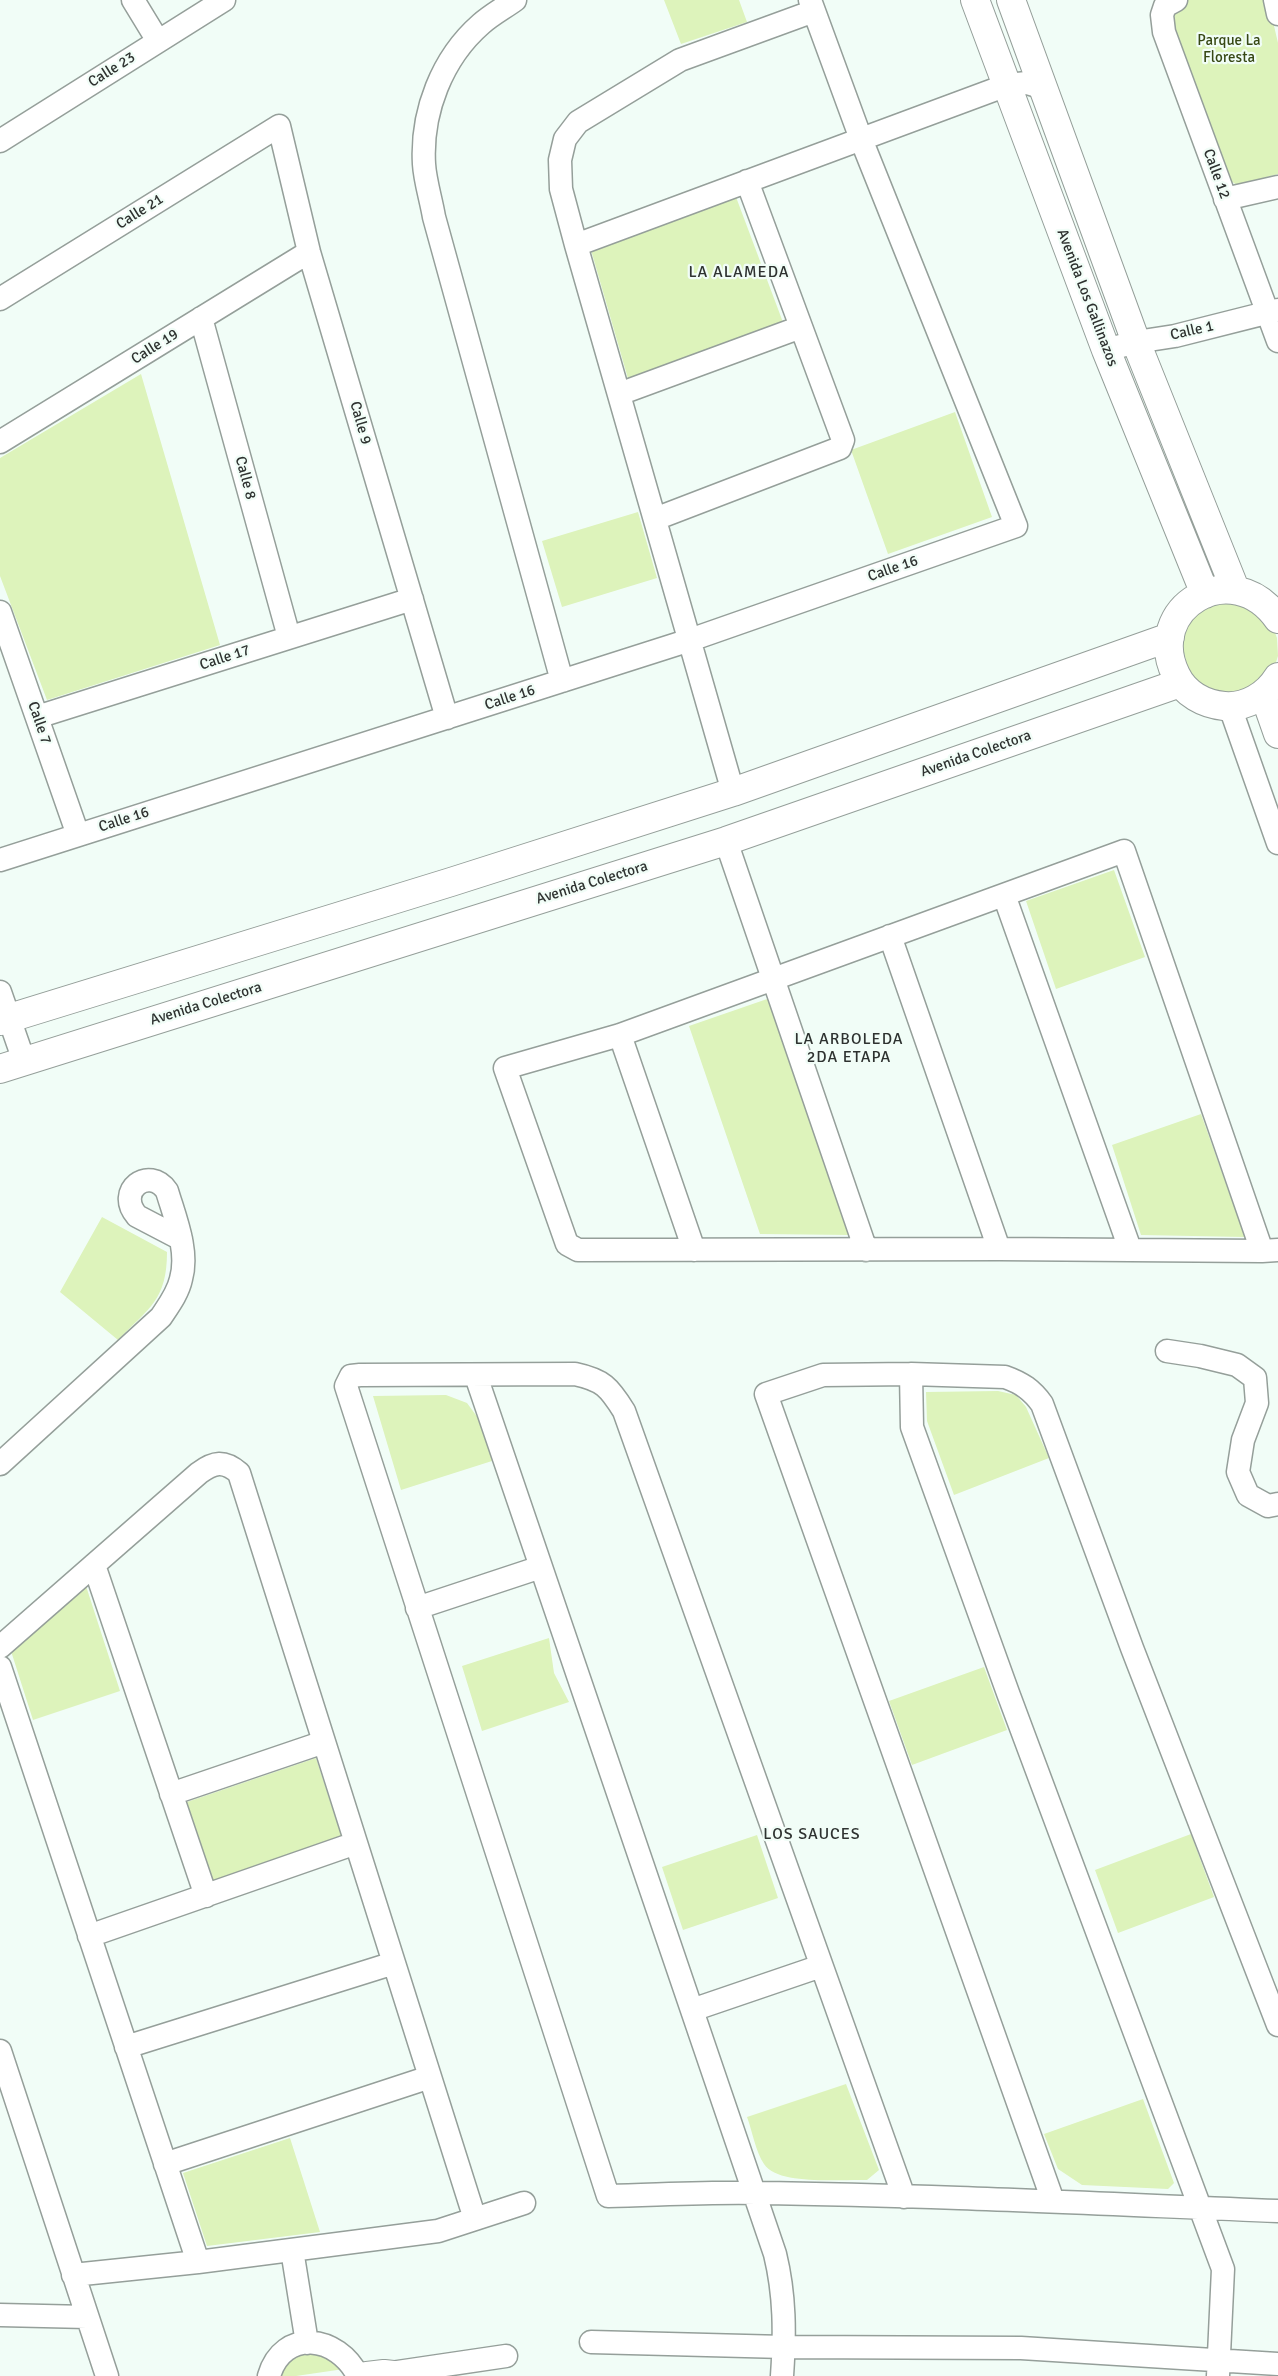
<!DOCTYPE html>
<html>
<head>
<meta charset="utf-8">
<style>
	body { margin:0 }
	canvas { display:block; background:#f1fdf7 }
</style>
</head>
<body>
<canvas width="1278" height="2376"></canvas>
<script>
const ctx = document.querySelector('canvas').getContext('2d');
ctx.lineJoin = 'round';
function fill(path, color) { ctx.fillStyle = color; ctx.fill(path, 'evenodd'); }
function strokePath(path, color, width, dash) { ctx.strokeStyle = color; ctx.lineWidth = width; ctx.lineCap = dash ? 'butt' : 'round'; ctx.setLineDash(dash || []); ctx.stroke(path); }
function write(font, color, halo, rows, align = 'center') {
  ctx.font = font + ' Signika,sans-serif'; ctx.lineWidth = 4.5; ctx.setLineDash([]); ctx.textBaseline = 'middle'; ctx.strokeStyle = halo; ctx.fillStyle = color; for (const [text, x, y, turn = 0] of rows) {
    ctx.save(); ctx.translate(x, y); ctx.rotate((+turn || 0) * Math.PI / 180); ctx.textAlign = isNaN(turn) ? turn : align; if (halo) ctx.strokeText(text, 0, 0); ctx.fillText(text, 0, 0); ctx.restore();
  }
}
fill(new Path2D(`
	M664,0h75l8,22 -66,22z
	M1181,0h87l10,43v131l-41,11 -11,-7 -62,-162z
	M736,197l48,128 -155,57 -38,-132z
	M141,374l79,271 -173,55 -47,-124v-118z
	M955,412l37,105 -104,37 -37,-104z
	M638,512l19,66 -95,29 -20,-66z
	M1229,598l42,24 6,16 1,18 -5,15 -38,27 -43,-15 -12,-45 17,-29z
	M1114,870l31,87 -89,32 -30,-88z
	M770,998l81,237 -91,-1 -71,-208z
	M1201,1114l44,123 -104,-2 -29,-90z
	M102,1217l65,35c0,48 -18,56 -49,88l-58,-48z
	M998,1391l18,4 10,12 23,51 -95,37 -27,-74 -1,-29z
	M446,1395l21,8 14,19 11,39 -91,29 -28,-94z
	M86,1586l34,105 -87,29 -22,-69z
	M549,1638l5,35 15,29 -87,29 -20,-65z
	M984,1667l23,63 -95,35 -23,-64z
	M316,1758l26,80 -132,45 -26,-80z
	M1191,1834l23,63 -96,36 -23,-63z
	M757,1835l21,63 -95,32 -21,-63z
	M846,2084l33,86 -12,10c-25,-1 -89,6 -103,-16 -8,-11 -12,-34 -17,-47z
	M1143,2099l31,84 -6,6 -86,-4 -24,-16 -14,-35z
	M290,2138l30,94 -113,14 -24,-73z
	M319,2352l25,17 -48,7h-20l19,-21z`), '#ddf3bb');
const minor = new Path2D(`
	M133,0l25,41
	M515,0c-11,8 -24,15 -34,24 -39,34 -60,88 -57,140 1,17 7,35 10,53l128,464
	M1176,0l-11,6 -3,9 2,17 114,309
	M1275,0l3,14
	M0,141l224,-141
	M1225,199l53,-12
	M576,245l431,-160 20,-2 17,5
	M0,299l279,-173 30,126 138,466
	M201,318l88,319
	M1106,350l30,-8 39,-6 103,-26
	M619,394l182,-67
	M0,442l309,-190
	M655,519l185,-71 3,-8 -96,-259
	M0,612l78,223
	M1230,707l48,136
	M37,717l375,-118
	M733,792l-157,-547 -15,-56 -1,-29 5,-21 13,-17 102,-62 134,-49
	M726,841l140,409
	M0,860l690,-220 326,-114 -155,-387 -51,-139
	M1004,895l126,354
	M890,936l109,313
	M0,992l24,69
	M620,1035l74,215
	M1262,1251l-138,-400 -504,184 -115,33 62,176 11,6 421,-1 263,2 16,-1
	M1167,1351l33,5 37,9 18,13 2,25 -14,37 -5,32 10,23 20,11 10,-2
	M911,1374l1,53 96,266 215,576 -5,107
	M476,1376l299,878c10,41 10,80 7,122
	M0,1464l161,-147c8,-12 17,-24 20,-38 8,-28 -6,-61 -14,-88 -18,-26 -52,0 -30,25l44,23
	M94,1565l112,331
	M417,1608l124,-41
	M0,1647l199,-174c15,-11 25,-13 40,0l236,746
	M0,1667l198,595
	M171,1794l153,-52
	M89,1936l267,-93
	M692,2010l129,-44
	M126,2047l268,-84
	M0,2051l107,325
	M165,2164l265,-87
	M904,2197l-280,-786c-15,-24 -21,-31 -49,-37l-215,1 -9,1 -5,10 262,810c49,-1 98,-4 148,-3 174,2 348,11 522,18
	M1053,2201l-287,-807 57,-19 88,-1 94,3c17,6 27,13 37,27l90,244 146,377
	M292,2250l15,93
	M73,2275l125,-13 240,-31 86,-28
	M0,2315l87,2
	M591,2342l193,5 237,1 257,16
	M384,2374l122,-18
	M269,2376c14,-48 69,-41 89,0`);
const tertiary = new Path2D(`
	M975,0l131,350 99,244
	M1011,0l125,342 99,247
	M1278,619c-46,-65 -135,-11 -102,56 9,19 28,29 48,31 22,2 43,-11 54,-29
	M1264,694l14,40
	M0,1021l451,-139 282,-90 437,-155
	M0,1069l726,-228 454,-158
	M367,2376l17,-2 18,2`);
strokePath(minor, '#959f9a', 25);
strokePath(tertiary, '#959f9a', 30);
strokePath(minor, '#fff', 22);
strokePath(tertiary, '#fff', 28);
write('15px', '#374814', '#f1fdf7', [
	["Parque La",1229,41],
	["Floresta",1229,58]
]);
write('15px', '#2e3230', '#f1fdf7', [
	["Calle 23",112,70,-32],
	["Calle 12",1216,174,70],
	["Calle 21",140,212,-32],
	["Avenida Los Gallinazos",1087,298,69],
	["Calle 1",1192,331,-13],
	["Calle 19",155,347,-32],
	["Calle 9",360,423,74],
	["Calle 8",245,478,75],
	["Calle 16",893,569,-19],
	["Calle 17",225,658,-18],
	["Calle 16",510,698,-18],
	["Calle 7",39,723,71],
	["Avenida Colectora",976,754,-19],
	["Calle 16",124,820,-18],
	["Avenida Colectora",592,883,-17],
	["Avenida Colectora",206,1004,-17]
]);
ctx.letterSpacing = '1px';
write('16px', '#2e3230', '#f1fdf7', [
	["LA ALAMEDA",739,273],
	["LA ARBOLEDA",849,1040],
	["2DA ETAPA",849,1058],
	["LOS SAUCES",812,1835]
]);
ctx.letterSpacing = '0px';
</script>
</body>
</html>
